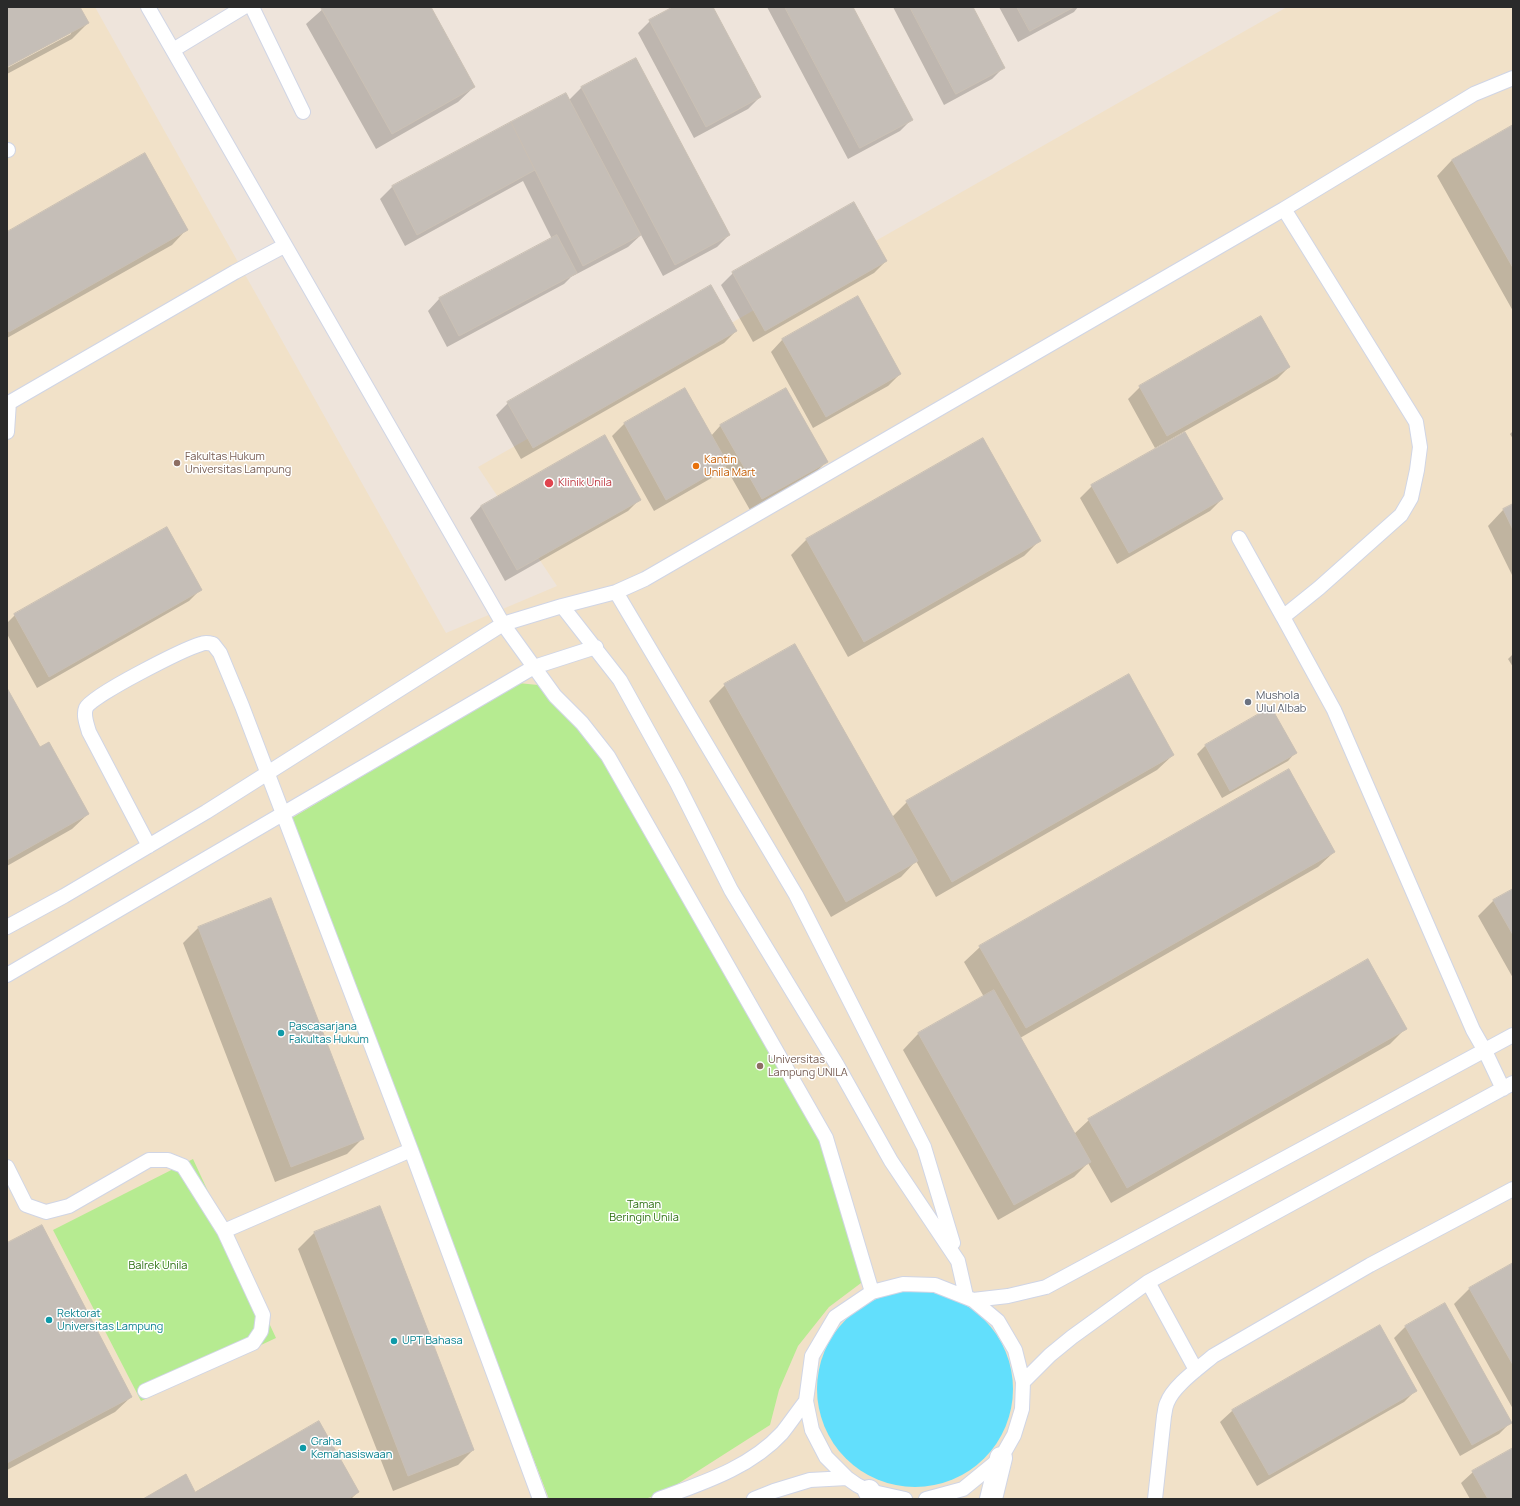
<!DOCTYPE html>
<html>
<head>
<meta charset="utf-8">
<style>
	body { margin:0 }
	#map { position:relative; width:1520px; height:1506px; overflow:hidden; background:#eee4db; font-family:Manrope,sans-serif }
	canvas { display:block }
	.frame { position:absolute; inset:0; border:8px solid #2a2a2a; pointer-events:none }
</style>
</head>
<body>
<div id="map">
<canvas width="1520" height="1506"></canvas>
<div class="frame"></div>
</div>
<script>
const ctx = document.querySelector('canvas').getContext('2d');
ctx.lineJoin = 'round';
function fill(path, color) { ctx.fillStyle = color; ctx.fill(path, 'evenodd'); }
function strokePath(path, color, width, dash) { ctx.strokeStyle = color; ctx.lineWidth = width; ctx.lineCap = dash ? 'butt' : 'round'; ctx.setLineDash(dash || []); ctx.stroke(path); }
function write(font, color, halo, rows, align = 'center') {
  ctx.font = font + ' Manrope,sans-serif'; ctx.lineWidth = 3; ctx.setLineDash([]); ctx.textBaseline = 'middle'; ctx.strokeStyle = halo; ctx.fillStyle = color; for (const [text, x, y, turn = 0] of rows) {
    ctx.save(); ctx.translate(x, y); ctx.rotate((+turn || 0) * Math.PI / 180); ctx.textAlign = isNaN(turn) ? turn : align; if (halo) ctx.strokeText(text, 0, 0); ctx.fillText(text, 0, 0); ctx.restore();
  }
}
fill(new Path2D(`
	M7,7h88l351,626 111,-47 -79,-119 809,-460h226v1492h-1506z`), '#f1e1c8');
fill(new Path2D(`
	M518,683l20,2 17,13 51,61 216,376 43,145 -36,27 -31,39 -19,44 -9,35 -105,67 -20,7h-96l-262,-678z
	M193,1159l83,179 -135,63 -88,-171z`), '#b6eb91');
fill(new Path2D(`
	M817 1389a98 98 0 1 1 196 0a98 98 0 1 1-196 0Z`), '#62dffc');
fill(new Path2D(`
	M7,7h72l9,16 -16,16 -65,35v-6l64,-34v-2l-64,34z
	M325,7h104l45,80 -16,15 -82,47 -70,-125z
	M675,7h37l48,90 -12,12 -54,29 -56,-105 12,-12z
	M767,7h85l59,113 -11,11 -52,28z
	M893,7h78l32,61 -11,11 -48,26z
	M999,7h79l-4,5 -56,30z
	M636,59l93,176 -12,12 -54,29 -22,-41 -13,12 -57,30 -7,7 -117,63 -19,-36 11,-12 113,-60 -29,-58 -118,65 -25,-47 12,-12 174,-93 3,6 12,-12z
	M1513,126v185l-76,-135 15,-16z
	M187,229l-15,16 -165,93v-105z
	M886,261l-12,12 -121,69 -32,-57 12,-12z
	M857,297l43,77 -12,12 -75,42 -42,-76 11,-12z
	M736,331l-12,12 -203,116 -25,-44 12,-12z
	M1289,367l-12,12 -122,69 -27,-49 12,-12z
	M684,389l27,47 9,-10 66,-37 41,72 -12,12 -65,37 -25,-44 -10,10 -61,35 -42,-75 12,-12z
	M1513,431v8l-3,-5z
	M1092,486l130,13 -12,12 -93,53 -37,-66z
	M640,499l-12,12 -123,70 -35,-63 11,-12z
	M1513,505v72l-25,-51 15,-16z
	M806,540l233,1 -15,15 -176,101 -57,-102z
	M201,589l-12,12 -152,87 -30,-54v-11l8,-8z
	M1513,654v13l-5,-8z
	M725,685l167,132 15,-15 266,-47 -16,15 -221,127 -20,-36 -15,16 -70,40 -122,-216z
	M7,690l33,58 48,66 -16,15 -65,37z
	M1270,709l25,44 -7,8 -66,37 -25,-44 8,-8z
	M1334,852l-16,15 -298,171 54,96 15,-14 317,-92 -16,16 -279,159 -23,-40 -14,14 -76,43 -95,-170 15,-16 66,-37 -20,-35 16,-15z
	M1513,890v88l-35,-62 15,-15z
	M270,900l93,238 -16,16 -72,28 -92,-239 15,-15z
	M379,1208l94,242 -15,15 -65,26 -95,-242 16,-16z
	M7,1245l124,152 -16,15 -108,58z
	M1513,1264v145l-59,-105 16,-16z
	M1379,1326l36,65 -11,11 -147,84 -37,-64 12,-11z
	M1406,1326l105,96 -12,12 -39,22 -66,-118z
	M1513,1449v50h-43l-9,-16 12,-11z
	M358,1492l-7,7h-206l50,-6z`), '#0003');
const building = new Path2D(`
	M7,7h73l9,16 -82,44z
	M323,7h108l44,80 -83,47 -71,-126z
	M673,7h40l48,90 -55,30 -57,-107z
	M785,7h68l60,113 -53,28z
	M910,7h63l32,61 -49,26z
	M1017,7h57l-44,24z
	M636,58l94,177 -55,30 -94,-178z
	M566,93l75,142 -58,31 -72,-144z
	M511,122l24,48 -118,65 -25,-49z
	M1513,125v143l-61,-108z
	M145,153l43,77 -179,102 -2,-4v-96z
	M854,202l33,59 -122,70 -33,-59z
	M557,235l20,38 -118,63 -20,-38z
	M711,285l26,46 -204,117 -26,-46z
	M858,296l43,78 -75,43 -44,-78z
	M1261,316l29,51 -123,69 -28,-50z
	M685,388l43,76 -62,36 -42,-77z
	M786,388l42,74 -66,37 -42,-74z
	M1185,432l38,67 -94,54 -38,-68z
	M605,435l36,65 -124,70 -36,-64z
	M983,438l58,103 -177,101 -58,-103z
	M1513,504v26l-10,-21z
	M167,527l35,63 -153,87 -35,-63z
	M795,644l123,217 -72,41 -122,-218z
	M1129,674l45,81 -222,127 -46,-81z
	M7,688l33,59 9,-5 40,72 -82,46z
	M1271,707l26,46 -67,38 -25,-46z
	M1289,769l46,83 -309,176 -47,-82z
	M1513,889v46l-20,-35z
	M271,898l93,241 -73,28 -93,-240z
	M1368,959l39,70 -280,159 -39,-69z
	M994,990l97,172 -77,43 -96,-172z
	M380,1206l94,244 -66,26 -94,-244z
	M42,1225l90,172 -125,66v-220z
	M1513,1263v102l-44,-77z
	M1445,1303l67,120 -40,22 -67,-119z
	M1380,1325l37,66 -148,84 -37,-65z
	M319,1421l40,71 -11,7h-205l43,-25 9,18z
	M1513,1448v51h-25l-16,-28z`);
fill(building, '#c5beb7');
strokePath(building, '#cac0b4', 1);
const lane = new Path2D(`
	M148,7l355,617 52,72 27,27 26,33 218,382 46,154
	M252,7l51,105
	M173,50l71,-43
	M7,150h1
	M7,404l228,-132 49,-26
	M7,432l2,-30
	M1239,538l44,79
	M616,592l180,303 128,252 29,96
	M562,606l54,-14 29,-13 639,-370
	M149,846l-60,-114c-2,-7 -6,-17 -3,-24 6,-13 98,-59 115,-64 4,-2 8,-1 12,0l7,9 22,53 169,444 129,349
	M7,927l57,-31 142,-84 297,-188 59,-18 58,74 57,103 54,107 106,175 54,96 67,100 8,35
	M7,975l527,-308 62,-20
	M1503,1089l-18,-38 -12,-21 -139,-320 -51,-93 36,-29 82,-73 10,-17 6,-28 3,-23 -4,-25 -8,-13 -124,-200 190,-115 39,-16
	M7,1167l19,38 20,7 23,-6 80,-46h19l15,6 41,65 187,-81
	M1148,1282l48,88
	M973,1300l35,-4 38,-9 467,-252
	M1023,1382l27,-27 22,-18 76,-55 365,-199
	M145,1391l108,-48 8,-12 2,-16 -39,-84
	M659,1499c43,-16 91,-31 123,-66 8,-10 16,-22 24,-32
	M754,1499l20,-8 36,-11 37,-2
	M905,1499l-36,-8 -12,-6 -10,-7 -21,-21 -14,-27 -6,-29 6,-45 23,-39 37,-25 31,-8 32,1 38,15 25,21 17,29 8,32 -1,27 -8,26 -13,23 -38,31 -37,10
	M1155,1499l9,-83c1,-4 1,-9 3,-13 6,-17 32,-35 46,-47l157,-91 143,-76`);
const secondary = new Path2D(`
	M869,1491l5,8
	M991,1499l10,-41`);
strokePath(lane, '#d0d5e5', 16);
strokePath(secondary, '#d0d5e5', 24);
strokePath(lane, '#fff', 14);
strokePath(secondary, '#fff', 22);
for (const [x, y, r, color] of [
	[177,463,4,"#8d6e63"],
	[696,466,4,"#e8710a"],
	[549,483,5,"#e0444e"],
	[1248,702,4,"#6b7280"],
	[281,1033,4,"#0f9aa8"],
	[760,1066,4,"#8d6e63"],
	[49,1320,4,"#0f9aa8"],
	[394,1341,4,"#0f9aa8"],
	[303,1448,4,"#0f9aa8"]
]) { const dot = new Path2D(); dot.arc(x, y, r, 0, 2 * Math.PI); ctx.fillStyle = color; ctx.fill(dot); strokePath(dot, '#fff', 1.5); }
write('11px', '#785e54', '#fff', [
	["Fakultas Hukum",185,457],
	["Universitas Lampung",185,470],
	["Universitas",768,1060],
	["Lampung UNILA",768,1073]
], 'left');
write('11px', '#c56008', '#fff', [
	["Kantin",704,460],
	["Unila Mart",704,473]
], 'left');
write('11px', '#be3a42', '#fff', [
	["Klinik Unila",558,483]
], 'left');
write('11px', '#5b616d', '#fff', [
	["Mushola",1256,696],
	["Ulul Albab",1256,709]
], 'left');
write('11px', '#0d838f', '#fff', [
	["Pascasarjana",289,1027],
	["Fakultas Hukum",289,1040],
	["Rektorat",57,1314],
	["Universitas Lampung",57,1327],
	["UPT Bahasa",402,1341],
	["Graha",311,1442],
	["Kemahasiswaan",311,1455]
], 'left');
write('11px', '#2d7012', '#fff', [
	["Taman",644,1205],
	["Beringin Unila",644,1218],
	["Balrek Unila",158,1266]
]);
</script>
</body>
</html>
